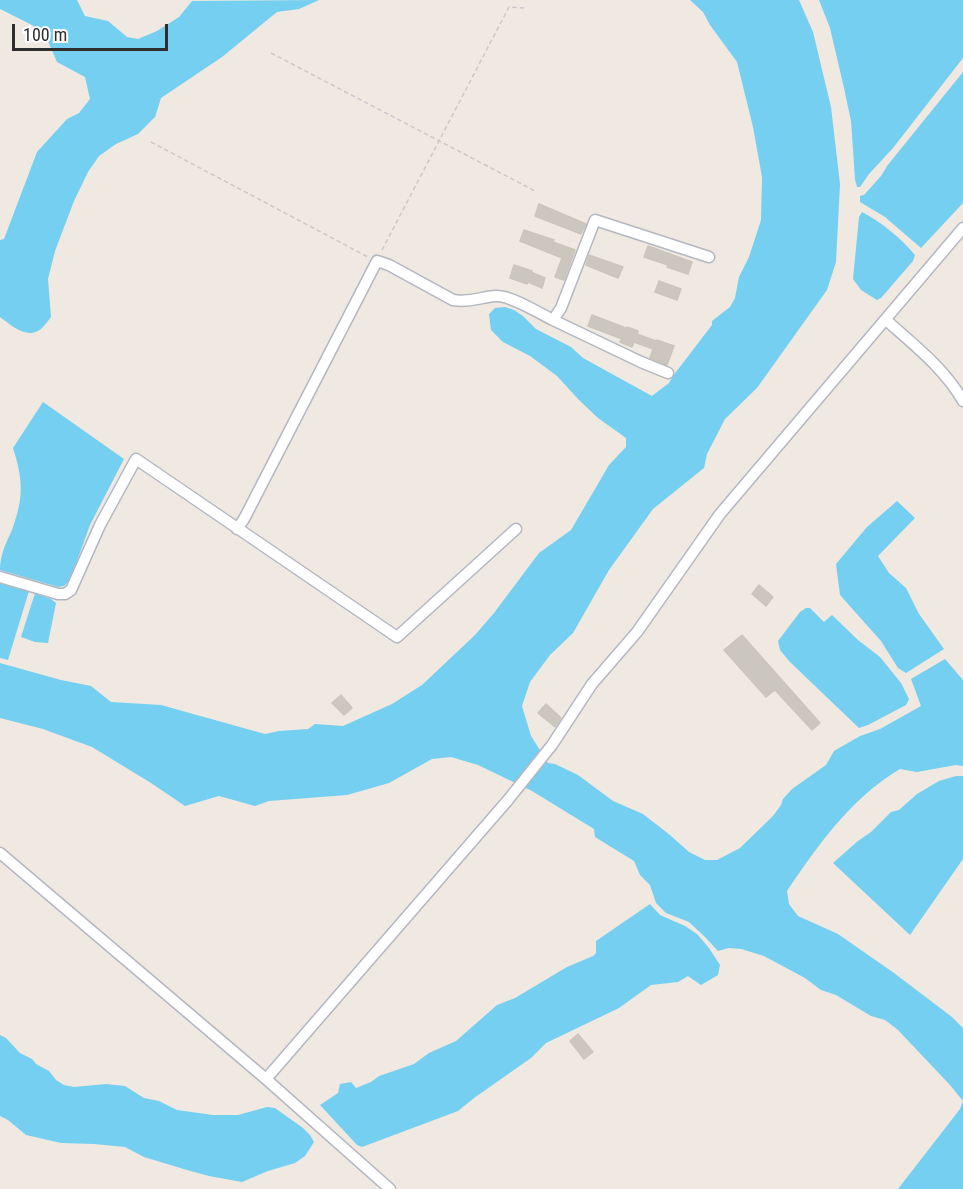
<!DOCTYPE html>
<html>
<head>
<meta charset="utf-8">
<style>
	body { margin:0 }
	#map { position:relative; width:963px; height:1189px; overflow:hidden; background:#efe9e1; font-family:"Roboto Condensed",sans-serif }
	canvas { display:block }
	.scale { position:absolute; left:12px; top:24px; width:156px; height:27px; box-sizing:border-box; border:3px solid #2e2e2e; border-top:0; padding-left:8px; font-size:18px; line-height:21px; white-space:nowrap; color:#2e2e2e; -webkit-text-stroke:4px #fff; paint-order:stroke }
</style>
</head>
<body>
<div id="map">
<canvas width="963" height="1189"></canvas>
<div class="scale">100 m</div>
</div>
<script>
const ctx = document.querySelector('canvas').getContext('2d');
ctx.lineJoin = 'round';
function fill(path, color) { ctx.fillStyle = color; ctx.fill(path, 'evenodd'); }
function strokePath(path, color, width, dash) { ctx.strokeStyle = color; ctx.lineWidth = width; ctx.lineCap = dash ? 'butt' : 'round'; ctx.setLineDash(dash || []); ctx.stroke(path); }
fill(new Path2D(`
	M0,0h77l8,16 23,5 19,16 11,2 19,-8 22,-14 13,-16 127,-1 -20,9 -22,3 -55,45 -61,41 -6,19 -17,17 -22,10 -17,12 -11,16 -14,29 -19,50 -7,28 3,38c-3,4 -7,9 -10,12 -14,11 -30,-4 -41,-12v-77l4,-1 33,-87 30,-33 12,-6 11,-14 -5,-22 -28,-15 -11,-25 -14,-12 -32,-16z
	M690,0h109l14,32 18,75 9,77 -4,78 -9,28 -70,98 -32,31 -18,35 -3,14 -51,41 -44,61 -36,63 -23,22 -20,27 -8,24 9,30 17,27 7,1 23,11 35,26 30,13 27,21 19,17 16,8h12l23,-12 33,-32 8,-11 2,-6 9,-10 34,-24 8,-14 26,-15 20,-7 41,-23 -10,-27 34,-20 18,21v86l-7,-1 -39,7 -17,-3c-48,28 -82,76 -113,122l2,13 9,12 40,18 56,39 58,44 11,11v161h-65l62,-80 3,-8 -13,-16 -52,-55 -13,-10 -14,-4 -35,-21 -15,-5 -16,-12 -41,-22 -23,-7 -12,-1 -11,3 -13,-14 -16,-15 -23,-9 -10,-10 -6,-18 -10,-10 -6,-14 -39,-24 -1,-8 -62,-38 -54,-26 -27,-8 -19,2 -43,24 -42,12 -78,6 -14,5 -36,-10 -34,10 -34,-23 -59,-36 -49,-18 -43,-11v-55l61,17 30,6 20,16 50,3 104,29 14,-3 29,-2 7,-5 28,2 49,-22 30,-19 53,-50 19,-22 45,-60 32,-23 38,-65 17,-18v-9l-28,-20 -19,-18 -22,-24 -27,-20 -27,-14 -12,-12 -2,-16 6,-6 10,-1 9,3 9,6 13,13 35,18 12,11 69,38 17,-13 4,-7 39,-51v-4l18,-14 5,-9 4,-21 10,-20 12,-37 1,-43 -9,-50 -16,-65 -27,-37 -7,-13z
	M819,0h144v58l-70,90 -24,26 -9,13h-3l-2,-8 -4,-58 -7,-33 -14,-60z
	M963,72v131l-42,45 -36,-31 -25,-15v-6l4,-1 17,-19 6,-10z
	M862,212c19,10 39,26 53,43l-2,6 -32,37 -4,2 -16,-10 -8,-11 6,-62z
	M43,402l81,57 -34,66 -20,55 -6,6 -6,1 -58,-17c0,-15 6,-27 12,-40 12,-33 11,-50 1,-82z
	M897,501l18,17 -37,38 11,17 17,15 13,26 25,35 -38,24 -8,-5 -17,-27 -41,-46 -4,-31 31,-37z
	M0,584h4l25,7 -21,69 -8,-2z
	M35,593l16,6 5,4 -8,40 -13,-1 -14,-5z
	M806,608h4l14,14 8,-7 26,25 22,17 21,26 8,16 -3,6 -38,20 -9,3 -69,-66 -10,-12 -2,-9 22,-29z
	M956,776h7v83l-53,76 -77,-72 25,-22 13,-9 20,-20 8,-2 18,-16 22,-13z
	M650,904l10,11 25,11 12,8 12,14 11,17 -2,10 -17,10 -13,-9 -10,6 -27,3 -32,23 -73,35 -15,15 -57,40 -16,13 -96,36 -5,-2 -37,-40 18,-12 2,-9 11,-2 5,6 15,-6 8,-6 35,-12 15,-11 27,-12 41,-36 18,-7 52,-31 26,-11 3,-3v-12z
	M0,1035l6,3 14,15 12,6 4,5 13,7 7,9 8,5 10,2 32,-3 19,2 19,12 15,3 18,9 36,5h25l29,-8 8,1 28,20 7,7 4,7 -9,14 -10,7 -27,8 -26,11 -33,-6 -22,-6 -43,-13 -19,-10 -31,-3 -33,-1 -35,-8 -18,-15 -8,-4z`), '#75cff0');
const building = new Path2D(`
	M539,204l47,20 -5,10 -46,-18z
	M524,230l30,10 -1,2 22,8 -11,30 -9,-3 7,-19 -42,-17z
	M648,246l44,16 -4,12 -21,-7 1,-2 -24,-8z
	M589,255l34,12 -5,11 -32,-13z
	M514,265l18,6 -1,1 14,6 -3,10 -14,-6 -1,2 -17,-6z
	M659,281l22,8 -4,11 -22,-8z
	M592,315l34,13 1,-1 11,4 -1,3 19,7 1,-1 17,6 -7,19 -17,-7 3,-9 -19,-7 -2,5 -12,-5 2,-3 -34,-13z
	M759,585l14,12 -7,9 -14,-12z
	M742,635l78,88 -8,7 -37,-40 -9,7 -42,-47z
	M341,695l11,13 -8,7 -12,-12z
	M546,704l15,14 -6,9 -17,-14z
	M578,1034l15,18 -9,7 -14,-18z`);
fill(building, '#cbc7bf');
strokePath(building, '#cbc5ba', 1.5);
const minor = new Path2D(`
	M553,320l88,42 27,11
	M886,320c27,24 59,49 77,81
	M237,529l7,-10 133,-258 12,4 64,35c17,3 27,-3 43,-4 14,-1 43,17 57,24l8,-12 34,-88 114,37
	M0,577l58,17h7l6,-4 29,-65 36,-66 261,178 119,-108
	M0,853l266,226 124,110
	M266,1079l242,-279 44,-55 40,-61 45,-52 83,-118 243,-286`);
strokePath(minor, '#b4b7c1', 13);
strokePath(new Path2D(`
	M271,53l264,138
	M151,142l217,115
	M382,250l127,-243 16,1`), '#c9c9c9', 1.5, [4.5, 3]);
strokePath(minor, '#fff', 10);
</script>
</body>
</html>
